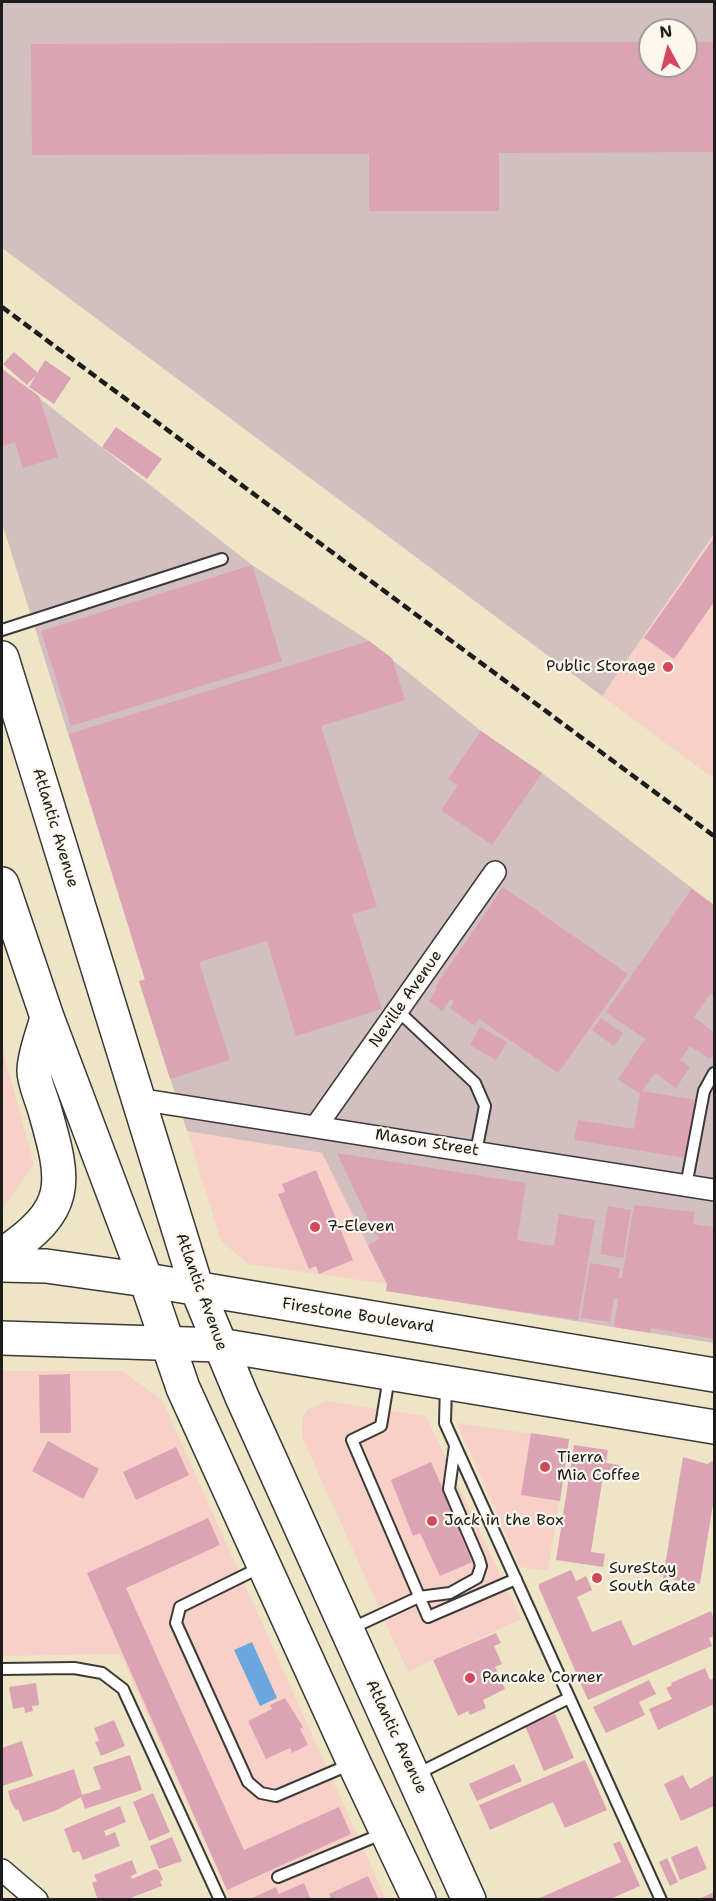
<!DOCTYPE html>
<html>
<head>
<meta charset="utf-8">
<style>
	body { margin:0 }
	#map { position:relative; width:716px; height:1901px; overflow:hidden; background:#eee5c7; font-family:"Shantell Sans",sans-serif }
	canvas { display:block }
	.frame { position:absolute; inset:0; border:3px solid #1c1c1c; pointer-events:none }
	.north { position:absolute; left:638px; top:18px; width:60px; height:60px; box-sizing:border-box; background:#fbf7ec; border:2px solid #a29f99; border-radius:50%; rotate:353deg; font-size:16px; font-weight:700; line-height:24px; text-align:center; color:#1c1c1c }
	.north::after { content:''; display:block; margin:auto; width:21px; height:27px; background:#d1495b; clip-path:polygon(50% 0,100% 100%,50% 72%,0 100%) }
</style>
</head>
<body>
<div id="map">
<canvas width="716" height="1901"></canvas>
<div class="frame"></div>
<div class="north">N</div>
</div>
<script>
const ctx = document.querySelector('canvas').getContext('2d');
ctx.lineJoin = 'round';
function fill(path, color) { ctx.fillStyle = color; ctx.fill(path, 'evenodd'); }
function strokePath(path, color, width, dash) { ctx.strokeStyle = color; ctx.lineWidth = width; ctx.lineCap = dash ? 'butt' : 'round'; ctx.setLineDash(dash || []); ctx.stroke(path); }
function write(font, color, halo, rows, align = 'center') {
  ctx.font = font + ' "Shantell Sans",sans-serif'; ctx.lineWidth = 4.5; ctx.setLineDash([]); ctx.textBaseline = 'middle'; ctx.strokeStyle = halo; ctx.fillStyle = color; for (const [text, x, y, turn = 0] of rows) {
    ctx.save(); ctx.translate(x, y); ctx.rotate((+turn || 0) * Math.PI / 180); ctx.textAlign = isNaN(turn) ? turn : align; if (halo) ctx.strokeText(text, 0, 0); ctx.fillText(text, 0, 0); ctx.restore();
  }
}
fill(new Path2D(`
	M714,534v245l-112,-83z
	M2,1047l32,117 -32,47v-165z
	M187,1131l135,22 65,131 -139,-20 -27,-23z
	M2,1371h120l40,29 224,499h-156l-110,-245 -118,2z
	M325,1401l101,15 95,203 -113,53 -106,-235v-19l5,-8z
	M457,1423l112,16 -21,132 -28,-4z`), '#f7d1c7');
fill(new Path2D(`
	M2,2h712v532l-112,162 -600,-448zM650,30h36v36h-36z
	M2,369l250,196 117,76 112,90 61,42 172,132v438l-328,-52 1,-7 -65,-131 -135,-22 -48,-150 6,-2 -143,-456z`), '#d2bfc0');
fill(new Path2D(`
	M252,1642l25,56 -17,8 -26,-56z`), '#6ba7dc');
fill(new Path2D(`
	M650,42v24h36v-24h28v110l-215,1v58h-130v-57l-337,1 -1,-111z
	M14,352l24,21 -11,12 -24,-21z
	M45,360l26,18 -17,26 -25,-17z
	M2,369l37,27 19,61 -35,11 -8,-26 -13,4z
	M116,427l46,32 -15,20 -45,-32z
	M714,538v64l-40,57 -30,-21z
	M252,565l30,96 -211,65 -30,-95z
	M369,641l23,17 13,42 -84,26 56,181 -25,7 30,95 -86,27 -29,-95 -68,21 31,98 -60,19 -31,-98 6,-1 -76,-246z
	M481,731l61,42 -50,72 -51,-35 17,-24 -10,-7z
	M503,887l125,87 -70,99 -79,-54 -5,6 -24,-17 4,-6 -4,-3 -8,12 -13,-10 8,-13 -2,-1z
	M692,889l22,16v91l-3,-3 -17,24 20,15v21l-4,6 -20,-13 -10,14 10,7 -14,21 -21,-15 -13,18 54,9 -10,58 -112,-18 4,-20 56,9 6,-35 -22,-15 27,-40 -39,-27z
	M601,1018l22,15 -9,13 -22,-16z
	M480,1027l27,15 -11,18 -26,-15z
	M337,1153l189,30 -9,57 37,6 5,-32 36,6 -17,100 -192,-29 1,-7 -19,-38 12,-8 -5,-4z
	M316,1170l37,90 -34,14 -3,-8 -7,3 -31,-75 7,-2 -3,-8z
	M634,1205l61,7 -2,12 21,3v112l-63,-11 -1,5 -36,-6 4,-28 -4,-1 -4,24 -29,-4 9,-55 30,5 -2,10h4z
	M608,1206l23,4 -8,48 -23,-4z
	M70,1374l1,59h-31l-1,-58z
	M531,1433l38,6 -9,62 -39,-6z
	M48,1441l51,28 -16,30 -51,-28z
	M574,1445l34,5 -2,13 13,2 -2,13 -14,-2 -12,76 14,2 -2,13 -47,-7z
	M176,1447l13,28 -53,25 -13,-28z
	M683,1457l24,7 5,-3 2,4v33l-14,86 -37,-6z
	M431,1462l30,68 -2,1 13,31 -32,14 -20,-43 -7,3 -22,-56z
	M208,1518l12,27 -94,43 118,262 95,-43 12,27 -124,56 -140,-317z
	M571,1570l5,11 10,-5 6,14 -15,7 15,35 29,-12 12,26 78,-35 3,9v16l-5,2 3,8 -124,54 -49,-112v-4z
	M496,1633l5,10 -7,3 8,18 -7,3 10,22 -22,11 3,8 -16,7 -2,-4 -10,5 -25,-56z
	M705,1668l5,12 4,-2v26l-56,26 -9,-21 23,-10 -6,-11 6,-3 -1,-2z
	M649,1680l7,14 -17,8 6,13 -39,18 -13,-26z
	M36,1683l3,22 -7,1 1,5 -8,2 -1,-6 -11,2 -4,-22z
	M285,1698l18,29 -3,2 8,16 -16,8 -2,-5 -24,11 -18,-38 24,-12 -2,-4z
	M555,1714l19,44 -30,13 -19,-45z
	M114,1720l11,26 -24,10 -6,-14 4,-1 -5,-13z
	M22,1741l11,35 -31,10v-38z
	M130,1755l12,35 -57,19 -4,-12 -24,13 -34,12 -5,-13 -2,1 -5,-8 -3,-11 66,-22 8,26 19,-6 -8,-22z
	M585,1760l22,50 -42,18 -12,-26 -63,28 -11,-25z
	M514,1764l8,17 -45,20 -8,-17z
	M683,1775l7,14 24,-14v31l-33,15 -17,-37z
	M153,1793l17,39 -21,9 -16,-39z
	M120,1806l6,16 -22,9 2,5 9,-4 5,14 -37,14 -4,-9 -6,2 -9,-24z
	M172,1837l10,24 -23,8 -9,-23z
	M620,1841l20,45 -32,14h-73l86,-38 -8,-18z
	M697,1846l10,23 -27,11 -9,-23z
	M667,1858l11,24 -8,4 -11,-24z
	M132,1860l5,13 -6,3 1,3 23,-10 4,2 4,9 -3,1 2,5 -37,14h-27l-6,-17 5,-2 -3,-6z
	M368,1876l11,24h-47l-3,-6z
	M304,1883l7,17h-63l28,-13 3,7z
	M714,1892v8h-17z`), '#dca3b5');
const service = new Path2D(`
	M2,630l220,-71
	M398,1011l77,72 10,23 -9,46
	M686,1186l18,-95 10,-18
	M389,1377l-8,49 -29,14 76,177 88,-38
	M446,1385l-1,38 216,477
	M261,1567l-81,40 -4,16 72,159 13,11 15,3 75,-32
	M350,1629l69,-32 31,-4 27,-15 4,-12 -2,-7 -30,-70 6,-43
	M2,1669l72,-1 28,5 21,16 97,211
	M417,1774l152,-76
	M278,1877l106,-44`);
const minor = new Path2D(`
	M138,1099l576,91
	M317,1125l178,-253
	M2,1870l35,30`);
const primary = new Path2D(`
	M2,658l195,631 45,108 227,503
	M2,884l45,133 99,263 37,108 171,375 65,137
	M2,1255c69,-46 64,-71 43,-144 -3,-12 -11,-28 -11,-40 0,-17 9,-37 13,-54
	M2,1265l44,1 100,14 568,95
	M2,1338l217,7 495,82`);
strokePath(service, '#3c3a36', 14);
strokePath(minor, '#3c3a36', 24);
strokePath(primary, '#3c3a36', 36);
strokePath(service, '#fff', 10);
strokePath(minor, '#fff', 21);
strokePath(primary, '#fff', 33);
strokePath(new Path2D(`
	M2,307l712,529`), '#1c1c1c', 4.5, [9, 4.5]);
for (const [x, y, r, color] of [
	[668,667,6,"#d1495b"],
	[315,1227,6,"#d1495b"],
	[545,1467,6,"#d1495b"],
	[432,1521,6,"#d1495b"],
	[597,1578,6,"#d1495b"],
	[470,1678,6,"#d1495b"]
]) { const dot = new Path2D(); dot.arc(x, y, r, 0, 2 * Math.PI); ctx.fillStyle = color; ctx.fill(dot); strokePath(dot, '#fbf7ec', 2); }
write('16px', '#1c1c1c', '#fbf7ec', [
	["Public Storage",656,667,"right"],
	["7-Eleven",327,1227],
	["Tierra",557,1458],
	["Mia Coffee",557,1476],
	["Jack in the Box",444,1521],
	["SureStay",609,1569],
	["South Gate",609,1587],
	["Pancake Corner",482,1678]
], 'left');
write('16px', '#1c1c1c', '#fbf7ec', [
	["Atlantic Avenue",55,828,73],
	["Neville Avenue",406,999,-55],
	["Mason Street",427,1143,9],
	["Atlantic Avenue",201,1292,70],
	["Firestone Boulevard",358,1316,9],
	["Atlantic Avenue",396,1737,65]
]);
</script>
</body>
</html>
